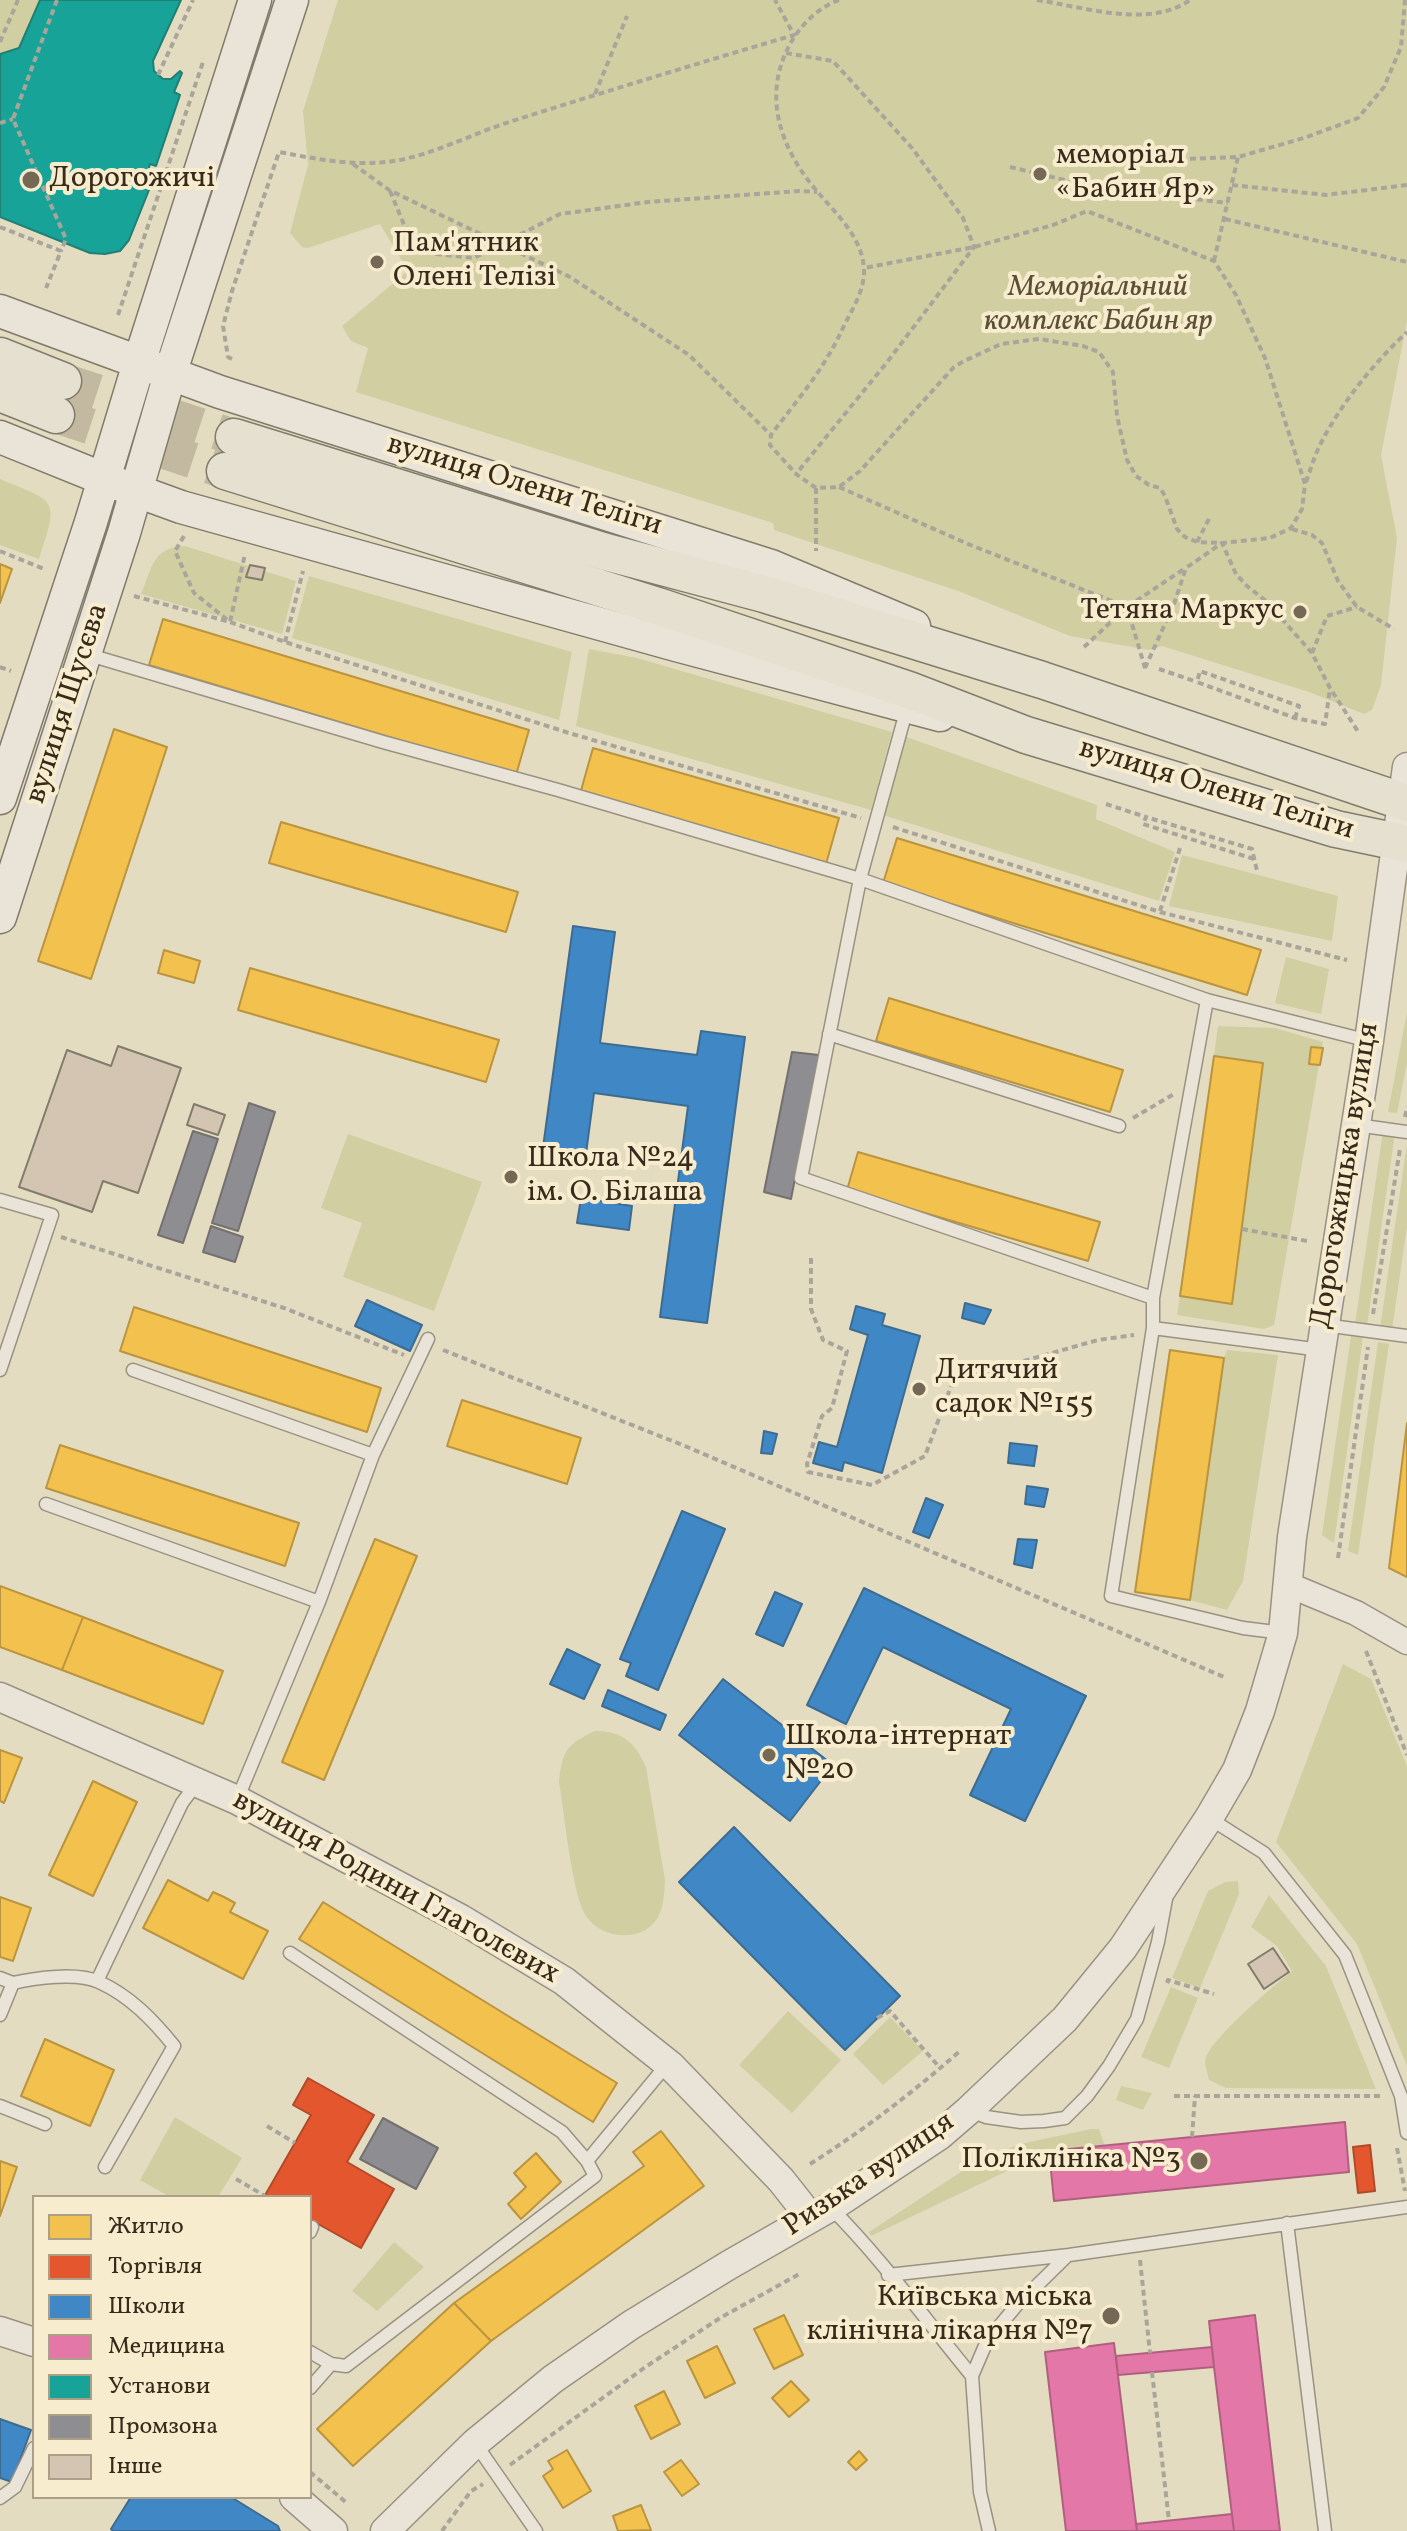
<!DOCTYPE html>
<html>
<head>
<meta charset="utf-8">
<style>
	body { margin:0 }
	#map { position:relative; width:1407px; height:2531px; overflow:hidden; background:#e4dcc1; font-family:Vollkorn,serif }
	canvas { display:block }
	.legend { position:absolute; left:32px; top:2195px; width:280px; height:304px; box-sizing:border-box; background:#f7edce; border:2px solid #ab9f87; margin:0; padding:10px 14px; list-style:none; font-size:24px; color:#392b1c }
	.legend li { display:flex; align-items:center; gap:16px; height:40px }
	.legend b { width:40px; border:2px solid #ab9f87 }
</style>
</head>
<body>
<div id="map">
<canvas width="1407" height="2531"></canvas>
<ul class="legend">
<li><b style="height:22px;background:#f2c14e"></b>Житло</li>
<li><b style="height:22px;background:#e4572e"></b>Торгівля</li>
<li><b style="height:22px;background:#3f88c5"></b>Школи</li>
<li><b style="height:22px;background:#e377a8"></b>Медицина</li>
<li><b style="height:22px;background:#17a398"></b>Установи</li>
<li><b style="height:22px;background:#8d8d92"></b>Промзона</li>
<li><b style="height:22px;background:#d3c5b2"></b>Інше</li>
</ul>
</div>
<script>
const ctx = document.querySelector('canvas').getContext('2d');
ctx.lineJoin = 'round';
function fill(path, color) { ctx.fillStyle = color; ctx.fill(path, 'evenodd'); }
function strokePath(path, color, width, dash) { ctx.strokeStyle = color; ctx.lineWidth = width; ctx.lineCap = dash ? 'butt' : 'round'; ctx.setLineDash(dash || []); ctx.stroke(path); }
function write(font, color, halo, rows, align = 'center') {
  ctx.font = font + ' Vollkorn,serif'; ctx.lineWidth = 8; ctx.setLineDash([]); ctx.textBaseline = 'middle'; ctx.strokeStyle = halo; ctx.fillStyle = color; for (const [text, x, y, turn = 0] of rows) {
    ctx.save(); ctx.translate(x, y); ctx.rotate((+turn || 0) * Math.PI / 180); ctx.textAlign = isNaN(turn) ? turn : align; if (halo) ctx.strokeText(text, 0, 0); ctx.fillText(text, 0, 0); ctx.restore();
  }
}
fill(new Path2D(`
	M0,0h40l-21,48 -19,6z
	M338,0h1069v321l-26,134 16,83 -16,147 -9,25 -8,4 -55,-22 -147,-46 -13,4 -79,-14 -109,-44 -187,-62 -1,-7 -417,-131 12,-44 -17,-7 -9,-15 66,-55 -28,-47 -72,24 -6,-1 -12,-14 18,-68 -5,-54z
	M0,479c58,24 59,19 39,80l-39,-14z
	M185,546l111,35 -14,53 -141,-40c12,-28 11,-46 44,-48z
	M309,576l263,76 -13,68 -267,-82z
	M589,649l48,9 255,74 -21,78 -295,-84z
	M904,736l193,69 -1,14 79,33 -16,49 -276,-86z
	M1182,855l156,41 -6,45 -163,-35z
	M1286,957l43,12 -8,45 -46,-11z
	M1407,1012v51l-10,50 -9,-1z
	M1218,1026l57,2 48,14 -49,283 -10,4 -87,-14 3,-19 52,7 31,-240 -49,-7z
	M1384,1124l12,2 -29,200 -12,-2z
	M348,1134l134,48 -48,129 -91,-34 19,-54 -41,-15z
	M1407,1144v82l-15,104 -12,-2z
	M1351,1336l12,1 -29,206 -12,-8z
	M1378,1342l11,2 -31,211 -10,-4z
	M1227,1350l51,5 -35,226 -16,29 -37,-10 34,-242z
	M1343,1664l28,15 36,87v300l-50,-122 -81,-102z
	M595,1731c27,0 40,11 51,36l19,113c-1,21 -2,43 -24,52 -19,8 -44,1 -55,-16 -14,-21 -22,-106 -27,-134 3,-31 8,-38 36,-51z
	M1238,1881l1,13 -39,94 -28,-10 36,-87 17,-9z
	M1269,1895l57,71 50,123 -150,-1 -17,-8c-1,-5 -4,-14 -4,-19 3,-21 70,-76 87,-90l-15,-25 -26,-19z
	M1171,1987l27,11 -29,70 -28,-11z
	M788,2011l53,49 -49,53 -53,-48z
	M890,2017l33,34 -40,34 -30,-31z
	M1121,2086l31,7 -9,17 -27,-10z
	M175,2117l67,41 -24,39h-48l-30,-17z
	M1091,2129h8l6,17 -56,5 -178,85 -2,-4 107,-70 44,-18z
	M394,2242l30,25 -47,44 -25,-20z`), '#d1cea2');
const homes = new Path2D(`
	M0,564l12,5 -12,34z
	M163,619l366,111 -13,45 -367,-110z
	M114,729l53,18 -76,232 -53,-18z
	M593,748l246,70 -13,46 -246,-70z
	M281,822l237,70 -12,40 -237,-69z
	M897,838l364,112 -14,45 -364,-112z
	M164,950l36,11 -6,22 -36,-10z
	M250,968l249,72 -13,42 -248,-72z
	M889,998l234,72 -13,42 -234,-71z
	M1311,1047l12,1 -3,17 -11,-1z
	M1214,1056l49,7 -31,241 -52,-8z
	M858,1152l242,70 -12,39 -241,-71z
	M134,1307l247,81 -14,44 -247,-81z
	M1170,1350l54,8 -34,242 -55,-8z
	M462,1400l119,38 -14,46 -120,-38z
	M1407,1423v154l-18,-9z
	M60,1445l239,78 -14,43 -239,-78z
	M375,1539l42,17 -93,224 -42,-18z
	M0,1586l83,31 -21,53 -62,-23z
	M83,1617l140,54 -20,53 -141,-54z
	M0,1750l22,8 -18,45 -4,-2z
	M93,1781l44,21 -44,94 -44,-21z
	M168,1880l40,21 5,-9 11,5 11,6 -5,9 38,19 -25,48 -100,-51z
	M0,1897l31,11 -18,53 -13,-4z
	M323,1902l294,181 -24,39 -294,-183z
	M45,2039l69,31 -24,56 -69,-30z
	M661,2131l43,55 -213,155 -37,-38 190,-137 -11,-14z
	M536,2153l25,29 -40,37 -13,-15 18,-17 -12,-14z
	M0,2161l17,6 -17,49z
	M454,2303l37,38 -138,125 -36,-37z
	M784,2315l19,40 -29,14 -20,-40z
	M717,2346l18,37 -30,15 -18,-37z
	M791,2381l18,19 -20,17 -17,-19z
	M664,2391l16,33 -29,15 -16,-33z
	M567,2450l24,41 -28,17 -20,-32 10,-7 -5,-8z
	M859,2451l8,9 -11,10 -8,-8z
	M681,2460l18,24 -17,12 -18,-24z
	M641,2505l10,25 -33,1 -5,-15z`);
fill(homes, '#f2c14e');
strokePath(homes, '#ba943f', 2);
const shops = new Path2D(`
	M308,2078l66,37 -27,47 47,27 -33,59 -50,-28 -1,2v-25h-46l47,-82 -18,-10z
	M1370,2145l5,46 -17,2 -5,-46z`);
fill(shops, '#e4572e');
strokePath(shops, '#b14a29', 2);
const schools = new Path2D(`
	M573,926l42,6 -15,111 97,12 4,-24 44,6 -38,286 -47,-6 28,-211 -94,-13 -9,68 -43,-6z
	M581,1198l51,8 -3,24 -52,-7z
	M367,1300l55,25 -12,26 -55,-25z
	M965,1303l26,7 -7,14 -22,-6z
	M856,1306l29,8 -3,11 38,11 -38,137 -38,-11 -2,9 -29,-8 6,-21 18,5 31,-112 -18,-6z
	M764,1431l13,3 -5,20 -11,-1z
	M1010,1443l27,3 -3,20 -26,-3z
	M1027,1486l21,3 -4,18 -19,-3z
	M926,1498l17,7 -14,33 -16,-6z
	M682,1511l43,18 -67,161 -32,-14 5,-13 -11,-4z
	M1018,1539l19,1 -5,28 -18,-4z
	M864,1588l222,108 -61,125 -55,-26 41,-86 -128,-62 -37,77 -39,-19z
	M775,1592l27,12 -19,42 -27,-12z
	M567,1649l33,16 -16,34 -34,-15z
	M723,1679l110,86 -43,56 -111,-86z
	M608,1690l58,25 -6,15 -58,-24z
	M734,1827l166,169 -55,54 -166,-168z
	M0,2419l31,11 -19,52 -12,-4z
	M131,2497h100l47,29 2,5h-167l-2,-2z`);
fill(schools, '#3f88c5');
strokePath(schools, '#3d6c92', 2);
const health = new Path2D(`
	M1345,2122l4,50 -295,29 -5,-50z
	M1255,2315l25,216h-46l-20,-164 -5,-46z
	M1114,2343l23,188h-71l-21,-179z
	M1212,2347l2,20 -96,8 -2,-19z
	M1232,2514l2,17h-97l-1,-7z`);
fill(health, '#e377a8');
strokePath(health, '#b0607e', 2);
const public = new Path2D(`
	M40,0h141l-28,61 1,10 9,8h8l9,-8 2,2 -8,19 6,3 -24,71 -6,-2 -7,24 6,2 -20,50 -9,11 -15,3 -15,-1 -90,-36v-163l19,-6z`);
fill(public, '#17a398');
strokePath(public, '#217f73', 2);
const industry = new Path2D(`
	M792,1052l27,3 -28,144 -27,-7z
	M249,1103l26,9 -37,119 -26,-8z
	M193,1131l25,8 -35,104 -25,-8z
	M211,1226l32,11 -8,25 -32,-10z
	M383,2118l55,30 -22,41 -56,-30z`);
fill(industry, '#8d8d92');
strokePath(industry, '#74706f', 2);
const building = new Path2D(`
	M250,565l15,3 -3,12 -16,-3z
	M118,1046l63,22 -43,125 -35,-12 -11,31 -73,-25 48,-137 44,16z
	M194,1104l31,11 -7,20 -31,-10z
	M1273,1948l16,24 -25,17 -16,-25z`);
fill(building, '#d3c5b2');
strokePath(building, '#817b6b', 2);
strokePath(new Path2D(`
	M63,381l171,56
	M56,415l169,56`), '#c2b9a0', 36, [36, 18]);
const service = new Path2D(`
	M86,654l297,88 175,48 302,89 347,121 162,41
	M907,708l-47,171 -59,299 352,120
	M1207,1000l-54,298v30l-42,268 132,32 40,5
	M829,1034l290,92
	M1356,1125l51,7
	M0,1200l52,15 -52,155
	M1324,1325l83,11
	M1153,1328l168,22
	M133,1370l240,85 -54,147 -82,198
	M373,1455l55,-116
	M46,1504l273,98
	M1209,1818l55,35 81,102 56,141 6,37
	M290,1953l272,179 25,29
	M0,1978l13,5 -13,32
	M97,1981l85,-178 15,-20
	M13,1983c22,-5 64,-11 86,-1 31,14 54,38 75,64l-69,121
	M0,2106l45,18
	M969,2110l17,7 35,5 23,-1 21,-3 22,-22 22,-30 28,-47 21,-77 8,-43
	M830,2207c52,52 95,112 142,169
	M1287,2223l38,308
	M310,2232l2,-5
	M888,2275l181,-20 338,-48
	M310,2352l21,12
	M310,2388l21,-24 15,2 249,-190 -8,-15 72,-87 12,-8
	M475,2443l61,88
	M0,2498l15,-11 19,-39
	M989,2531l-9,-39 -8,-116 15,-35 29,-35 52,-51`);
const minor = new Path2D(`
	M1289,1585l67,28 51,29`);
const tertiary = new Path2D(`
	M0,1697l237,103 224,119 103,62 107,85 110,114 30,38
	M0,2331l34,11
	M294,2497l39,34
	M385,2531l90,-88 78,-64 78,-54 98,-60 110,-63 101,-67 29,-25 96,-91 58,-71 86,-130 28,-48 23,-59 23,-78 9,-96 77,-496 38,-274`);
const secondary = new Path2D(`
	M0,311l220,81 551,174 143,60
	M0,437l104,42 77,28 495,138 264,70
	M0,798l91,-276 48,-159 116,-363
	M0,917l124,-384 46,-159 122,-374`);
const primary = new Path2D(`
	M0,356l63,25
	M0,393l56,22
	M234,437l372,115 158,42 278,86 365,123
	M225,471l439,137 245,82 117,45 310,94 71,15`);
strokePath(service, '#999282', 15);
strokePath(minor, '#999282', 27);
strokePath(tertiary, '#999282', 31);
strokePath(secondary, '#817b6b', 35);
strokePath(primary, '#817b6b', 39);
strokePath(new Path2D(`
	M57,0l-44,119 53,120 -5,12
	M839,0c-23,8 -42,29 -52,50 -24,50 -5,100 29,140 20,24 48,48 48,82 0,16 -9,33 -16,46 -7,13 -12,26 -20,38 -16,28 -38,53 -57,79l-1,10 26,29 20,14 23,-1 21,-16 94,-104 10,-6 37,-17 38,-5 44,7 16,6 14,20 4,44 10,44 9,16 13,9 11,3 5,8 12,33 8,8 12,5 25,1 48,-5 21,-10 11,-19 3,-25 -40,-126 -29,-63 -22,-34 -127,-50 -34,14 -79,22 -110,21
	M1037,0c47,7 112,29 153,0
	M0,42l18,-42
	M786,53l47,8 79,87 51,70 11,29 -86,114 -92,113
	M158,75l35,-75
	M595,94l32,-78
	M0,123l13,-4
	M1100,162l138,-5 69,-20 51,-19 26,-31 17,-40 4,-47
	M353,164l36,26 181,87 119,78 82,80
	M1010,167l84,20 134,16
	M1232,185l94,10 81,-10
	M390,191l15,36 31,27 38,4 86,-44 88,-12 151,-11 18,1
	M1225,219l182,43
	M0,227l61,24 -15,37
	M1214,261l24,-104
	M118,315l86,-256
	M232,359l-4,-2 -5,-31 9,-35 47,-139c38,7 76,15 115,9 38,-6 78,-27 115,-39 95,-30 190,-59 285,-87l-19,-35
	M1306,482c5,-14 9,-28 16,-41 21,-40 52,-78 85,-109
	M839,487l129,57 159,63 18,61
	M816,488v63
	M1292,529l20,6 10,8 16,38 19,26 37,22
	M184,536l-9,15 19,42 36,29 55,20 284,91 292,85
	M1197,542l13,-25
	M0,551l44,18
	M134,596l96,26 15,-68
	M285,642l18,-71
	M1084,647l43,-40 57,-38
	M1312,653l15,-37 30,-9
	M0,667l11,4
	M1145,668l29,-64 12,-36 36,-25 14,31 11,12 19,15 46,52 18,35 29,45
	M1159,669l38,13
	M1295,718l4,-12 -99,-35 -3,11 98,36 30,6 5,-35
	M1106,804l40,13
	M893,827l267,85 187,48
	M1254,859l-111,-35 3,-7 106,32 5,22
	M1160,911l20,-63
	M1405,1117l2,-10
	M1133,1118l41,-24
	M1242,1229l65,12
	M61,1237l223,71 120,47
	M811,1258v51l12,31 24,11 -15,57 -10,8 -15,48 1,8 64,13 53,-29 28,-75 145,-41 36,-5
	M1373,1314l27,-165
	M443,1350l242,96 539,231
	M1338,1558l30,-211
	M1366,1651l41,104
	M1167,1983l1,-3 46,14
	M877,2018l13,-7 50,57
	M1174,2096h209
	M267,2126l28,17
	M1192,2137l3,-41
	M1397,2148l8,43
	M810,2164c54,-34 102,-71 150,-113
	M236,2179l29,17
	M1140,2260l10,93
	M1152,2372l17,149
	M510,2465l134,-97 76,-50 81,-45
	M310,2472l38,32
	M442,2531l29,-40 12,-7`), '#a9a59a', 4, [6, 4]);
strokePath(service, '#e9e4d7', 12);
strokePath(minor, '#e9e4d7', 24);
strokePath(tertiary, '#e9e4d7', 28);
strokePath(secondary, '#e9e4d7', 32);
strokePath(primary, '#e5e0d0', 36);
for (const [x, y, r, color] of [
	[1040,174,8,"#756956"],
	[31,180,10,"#756956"],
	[377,262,8,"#756956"],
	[1300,612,8,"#756956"],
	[511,1177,8,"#756956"],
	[919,1389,8,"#756956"],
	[769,1755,8,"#756956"],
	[1199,2161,10,"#756956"],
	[1111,2316,10,"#756956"]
]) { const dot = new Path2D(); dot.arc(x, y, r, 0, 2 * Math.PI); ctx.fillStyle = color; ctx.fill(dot); strokePath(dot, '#f7edce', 3); }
write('30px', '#392b1c', '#f7edce', [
	["меморіал",1056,157],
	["«Бабин Яр»",1056,191],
	["Дорогожичі",49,180],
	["Пам'ятник",393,245],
	["Олені Телізі",393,279],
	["Тетяна Маркус",1284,612,"right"],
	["Школа №24",527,1160],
	["ім. О. Білаша",527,1194],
	["Дитячий",935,1372],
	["садок №155",935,1406],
	["Школа-інтернат",785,1738],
	["№20",785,1772],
	["Поліклініка №3",1181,2161,"right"],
	["Київська міська",1093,2299,"right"],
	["клінічна лікарня №7",1093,2333,"right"]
], 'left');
write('italic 30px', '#5b5137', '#f7edce', [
	["Меморіальний",1098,289],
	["комплекс Бабин яр",1098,323]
]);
write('30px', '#392b1c', '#f7edce', [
	["вулиця Олени Теліги",524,487,17],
	["вулиця Щусєва",69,704,-72],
	["вулиця Олени Теліги",1216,791,17],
	["Дорогожицька вулиця",1347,1176,-81],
	["вулиця Родини Глаголєвих",395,1889,29],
	["Ризька вулиця",870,2176,-34]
]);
</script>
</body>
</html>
